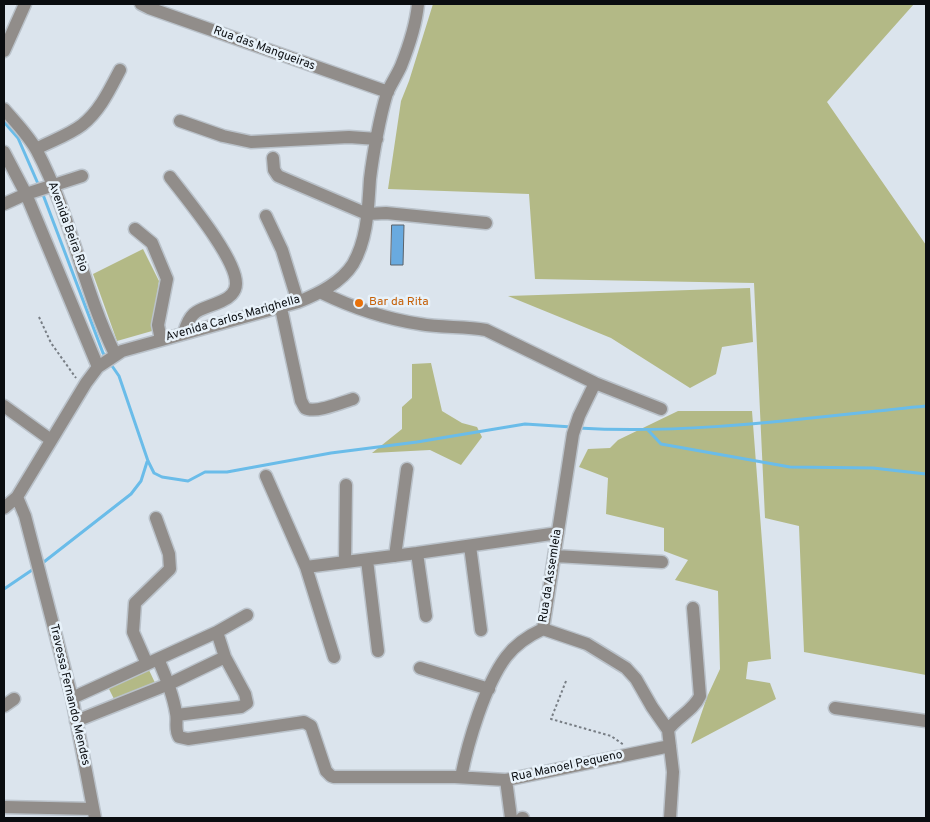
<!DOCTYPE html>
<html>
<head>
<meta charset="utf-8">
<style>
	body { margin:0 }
	#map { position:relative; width:930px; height:822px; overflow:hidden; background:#dbe4ed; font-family:Overpass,sans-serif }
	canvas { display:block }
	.frame { position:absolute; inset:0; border:5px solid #0a0d10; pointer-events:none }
</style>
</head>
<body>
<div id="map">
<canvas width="930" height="822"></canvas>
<div class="frame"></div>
</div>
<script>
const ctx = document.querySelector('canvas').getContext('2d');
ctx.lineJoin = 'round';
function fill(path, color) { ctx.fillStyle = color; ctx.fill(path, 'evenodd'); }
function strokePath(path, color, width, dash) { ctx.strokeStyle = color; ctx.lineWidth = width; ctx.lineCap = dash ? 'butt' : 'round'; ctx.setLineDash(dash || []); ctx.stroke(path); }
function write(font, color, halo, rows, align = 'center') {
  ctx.font = font + ' Overpass,sans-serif'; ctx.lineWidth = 5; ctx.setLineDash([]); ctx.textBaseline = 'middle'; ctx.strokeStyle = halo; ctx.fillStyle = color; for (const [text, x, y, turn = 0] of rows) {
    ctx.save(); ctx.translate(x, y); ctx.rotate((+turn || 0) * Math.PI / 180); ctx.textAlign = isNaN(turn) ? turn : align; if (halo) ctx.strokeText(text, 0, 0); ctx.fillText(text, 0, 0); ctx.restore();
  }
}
fill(new Path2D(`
	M433,4h481l-87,98 99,143v430l-122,-23 -5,-126 -34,-8 -11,-235 -219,-4 -6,-85 -141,-5 13,-88 8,-20z
	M143,249l16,32 -7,50 -35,10 -24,-67z
	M750,288l3,54 -31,5 -6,27 -26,14 -79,-50 -103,-42z
	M431,363l11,48 20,12 15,4 5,10 -21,28 -31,-15 -58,3 30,-24v-22l10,-9v-34z
	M678,411h74l19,248 -23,3 -2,17 24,4 6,16 -85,45 16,-47 13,-28 -2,-78 -43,-11 13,-20 -24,-9v-23l-58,-14 2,-36 -29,-11 9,-18 22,-1 8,-8z
	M148,668l9,19 -40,18 -9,-18z`), '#b3b986');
strokePath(new Path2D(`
	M4,122l14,16 21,48
	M42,192l61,161 4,5
	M110,363l9,13 29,85 6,12 8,4 26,4 17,-9h22l104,-19 86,-11 108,-18 47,3
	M578,428c117,7 233,-11 348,-22
	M648,430l13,14 129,23 83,1 53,6
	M40,565l91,-71 10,-13 6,-19
	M4,589l31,-21`), '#6abce9', 3);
const building = new Path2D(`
	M392,225h12l-1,40h-12z`);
fill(building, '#69aadf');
strokePath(building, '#5a626a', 1);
const minor = new Path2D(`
	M141,4l8,4 239,84
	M4,51l21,-47
	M4,109c11,13 25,27 33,42 34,64 46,138 78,203
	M180,121l43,15 28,6 98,-5 28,2
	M36,149c15,-8 33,-14 46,-24 18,-14 28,-36 38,-55
	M4,152l22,42 72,173
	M273,158l1,12 4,6 89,38 19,-1 100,10
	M170,177c16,21 67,82 66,107 0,8 -7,14 -14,17 -21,10 -31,6 -38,32
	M4,204l22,-10 56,-18
	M266,216l16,34 16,52
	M135,229l17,14 15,36 -9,46 3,15
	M320,292c31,15 66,27 100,32 22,4 44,2 66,6l109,53 66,26
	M281,308l20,93c1,1 3,6 4,7 10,6 38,-6 48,-9
	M4,406l47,34
	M266,476l40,91 28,90
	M17,497l8,19 47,182 23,120
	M4,508l13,-11 69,-114 12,-16 24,-16 176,-49c20,-8 43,-19 55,-38 15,-26 15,-57 17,-85 3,-25 10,-63 17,-86 4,-9 10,-18 14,-27 8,-20 15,-41 17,-62
	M470,546l11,84
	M417,553l9,63
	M395,556l12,-87
	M555,556l107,6
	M367,560l11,91
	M345,562l1,-77
	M306,567l111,-14 141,-20
	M543,629l44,15 39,24 10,11 16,28 16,23 5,42 -3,46
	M543,629l30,-195 6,-18 16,-33
	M158,659c8,18 15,35 18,54 2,8 -2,16 3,24l9,2 116,-17 7,4 15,45 5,5 3,1h121l51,3 164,-34
	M147,664l-14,-32 2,-29 35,-34 -1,-15 -13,-36
	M420,668l69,21
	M72,698l145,-66 30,-17
	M4,706l10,-7
	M835,708l91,13
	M177,715l64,-8 6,-4 -2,-9 -20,-37 -8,-25
	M76,721l93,-37 56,-27
	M668,730c9,-13 25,-19 32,-34l-7,-88
	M461,777c7,-35 24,-92 45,-120 9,-12 24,-22 37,-28
	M506,780l5,38
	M4,807l89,2
	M522,818h1`);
strokePath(minor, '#bac2ca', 15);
strokePath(new Path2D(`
	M39,317l12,26 25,35
	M566,681l-15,38 60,17 13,9`), '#777d84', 2, [2.5, 2.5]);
strokePath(minor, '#918d8a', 12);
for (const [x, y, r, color] of [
	[359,303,5,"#e8710a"]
]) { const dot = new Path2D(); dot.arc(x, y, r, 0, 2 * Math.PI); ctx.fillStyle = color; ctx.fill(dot); strokePath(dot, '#e8f2fa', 2); }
write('12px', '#0a0d10', '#e8f2fa', [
	["Rua das Mangueiras",264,49,20],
	["Avenida Beira Rio",67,227,70],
	["Avenida Carlos Marighella",233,319,-16],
	["Rua da Assemleia",551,576,-81],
	["Travessa Fernando Mendes",69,695,77],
	["Rua Manoel Pequeno",567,767,-12]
]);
write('12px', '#c56008', '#e8f2fa', [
	["Bar da Rita",369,303]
], 'left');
</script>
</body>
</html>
